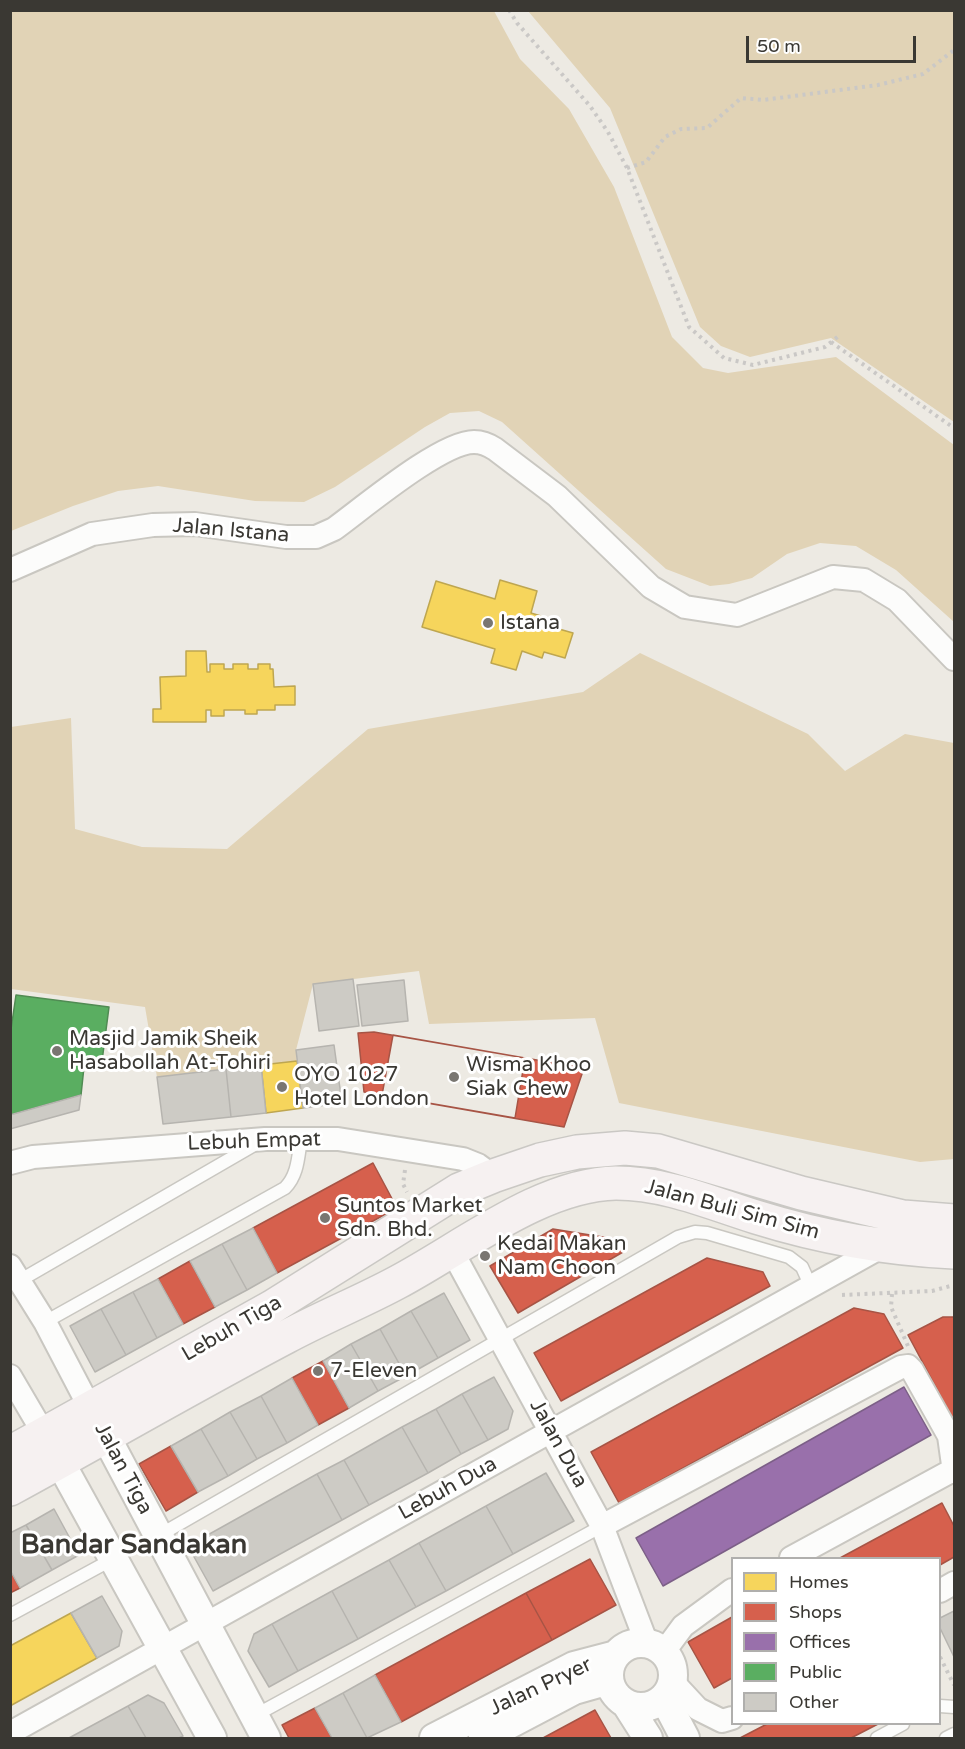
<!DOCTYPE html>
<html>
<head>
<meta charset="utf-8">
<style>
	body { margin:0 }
	#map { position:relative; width:965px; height:1749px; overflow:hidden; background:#edeae3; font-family:"Varela Round",sans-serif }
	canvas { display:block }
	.frame { position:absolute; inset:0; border:12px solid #3a3833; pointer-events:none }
	.legend { position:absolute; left:731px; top:1557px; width:210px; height:168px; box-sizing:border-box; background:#fff; border:2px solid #b0afad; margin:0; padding:8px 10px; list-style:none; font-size:18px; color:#3a3833 }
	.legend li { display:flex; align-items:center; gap:12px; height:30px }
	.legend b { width:30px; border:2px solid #b0afad }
	.scale { position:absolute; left:746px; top:36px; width:170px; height:27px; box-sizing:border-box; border:3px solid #3a3833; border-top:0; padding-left:8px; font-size:18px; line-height:21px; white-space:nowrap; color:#3a3833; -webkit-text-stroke:4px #fff; paint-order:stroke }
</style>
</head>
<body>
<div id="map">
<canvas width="965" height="1749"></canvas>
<div class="frame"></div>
<ul class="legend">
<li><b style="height:16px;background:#f6d55c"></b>Homes</li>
<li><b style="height:16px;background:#d6604d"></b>Shops</li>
<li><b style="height:16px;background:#9970ab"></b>Offices</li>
<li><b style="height:16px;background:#5aae61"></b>Public</li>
<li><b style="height:16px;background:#cdcbc5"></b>Other</li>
</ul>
<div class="scale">50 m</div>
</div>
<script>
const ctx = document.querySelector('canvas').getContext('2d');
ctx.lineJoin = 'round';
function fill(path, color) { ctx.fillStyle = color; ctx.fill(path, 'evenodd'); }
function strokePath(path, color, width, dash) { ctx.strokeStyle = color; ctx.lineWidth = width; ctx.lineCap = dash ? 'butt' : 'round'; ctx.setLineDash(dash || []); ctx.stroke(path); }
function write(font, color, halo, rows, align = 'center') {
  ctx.font = font + ' "Varela Round",sans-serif'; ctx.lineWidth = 6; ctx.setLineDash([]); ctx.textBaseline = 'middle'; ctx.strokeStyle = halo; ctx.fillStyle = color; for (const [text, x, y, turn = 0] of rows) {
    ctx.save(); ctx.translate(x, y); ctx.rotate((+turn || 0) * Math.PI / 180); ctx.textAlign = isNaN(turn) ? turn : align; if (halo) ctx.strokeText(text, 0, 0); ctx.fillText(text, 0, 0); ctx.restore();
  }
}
fill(new Path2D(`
	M11,10l483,1 26,48 49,50 45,78 58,150 31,31 25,5 108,-16 118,88v177l-58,-52 -40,-24 -36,-3 -33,11 -35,24 -23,6 -19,2 -44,-17 -164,-147 -23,-11 -29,2 -25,14 -90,60 -31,15 -49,-1 -97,-15 -40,5 -45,15 -62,25z
	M528,11h426v411l-123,-84 -81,19 -29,-11 -21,-19 -90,-219z
	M640,653l168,81 37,37 60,-37 49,9v416l-34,3 -301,-59 -24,-85 -166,6 -10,-53 -106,13 -17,66 1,11 -140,16 -12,-70 -134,-18v-262l60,-9 4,111 67,18 85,2 141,-120 215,-37z`), '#e1d3b6');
const homes = new Path2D(`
	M500,580l37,11 -6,22 23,7 -2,7 21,6 -8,25 -21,-6 -2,6 -20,-7 -6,19 -25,-7 4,-14 -73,-22 14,-46 59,18z
	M186,651h20l1,21h3v-8h14v5h9v-5h15v5h10v-5h12v5h3l1,18 21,-1v19h-20v5h-18v4h-12v-4h-21v6h-13v-6h-5v12h-53v-13h8l-1,-32 26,-1z
	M297,1061l6,47 -37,5 -5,-48z
	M71,1613l26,45 -87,48v-60z`);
fill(homes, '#f6d55c');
strokePath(homes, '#bea650', 1.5);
const shops = new Path2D(`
	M374,1032l151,26 59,10 -20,59 -200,-35 -6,-59z
	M393,1035l132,23 -10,60 -133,-23z
	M373,1163l24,45 -120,65 -24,-45z
	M553,1229l62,10 8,13 -105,61 -28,-47z
	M707,1258l56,14 7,14 -209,115 -27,-48z
	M190,1261l25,46 -32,17 -25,-45z
	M854,1308l30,6 19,34 -284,155 -28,-51z
	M943,1317h11v104l-46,-86z
	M323,1361l26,47 -31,17 -26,-47z
	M171,1446l27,46 -32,19 -27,-47z
	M942,1503l12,23v31l-14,8v-7h-100z
	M590,1559l26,46 -64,35 -26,-47z
	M10,1570l10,18 -10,5z
	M526,1593l26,47 -151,82 -26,-47z
	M732,1617v61l-18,10 -26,-46z
	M315,1708l17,30h-43l-7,-13z
	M595,1710l16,28h-68z
	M767,1724h111l-27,14h-111z`);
fill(shops, '#d6604d');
strokePath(shops, '#a75445', 1.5);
const offices = new Path2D(`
	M904,1387l27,48 -268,151 -27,-48z`);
fill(offices, '#9970ab');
strokePath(offices, '#7c5f87', 1.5);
const public = new Path2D(`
	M16,995l93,12 -8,62 -17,-2 -3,28 -71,20v-79z`);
fill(public, '#5aae61');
strokePath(public, '#508b53', 1.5);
const building = new Path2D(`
	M353,979l6,47 -40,5 -6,-47z
	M404,980l4,41 -46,5 -5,-41z
	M334,1045l8,58 -39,5 -7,-58z
	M261,1065l5,48 -35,4 -5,-48z
	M226,1069l5,48 -68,7 -6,-47z
	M81,1095l-2,15 -69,19v-14z
	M253,1228l24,45 -30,17 -25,-46z
	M222,1244l25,46 -32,17 -25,-46z
	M158,1279l25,45 -26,14 -24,-46z
	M133,1292l24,46 -31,17 -25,-46z
	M444,1293l26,47 -32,18 -27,-47z
	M101,1309l25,46 -31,17 -25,-46z
	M411,1311l27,47 -32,18 -26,-47z
	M380,1329l26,47 -28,15 -27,-47z
	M351,1344l27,47 -29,17 -26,-47z
	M494,1377l19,34 -5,18 -20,11 -26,-46z
	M292,1378l26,47 -31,18 -26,-47z
	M462,1394l26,46 -27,14 -25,-45z
	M261,1396l26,47 -30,16 -27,-47z
	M436,1409l25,45 -33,19 -26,-46z
	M230,1412l27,47 -29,17 -27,-47z
	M402,1427l26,46 -59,32 -25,-45z
	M201,1429l27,47 -30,16 -27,-46z
	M344,1460l25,45 -27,15 -25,-46z
	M546,1473l28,48 -61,33 -27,-48z
	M317,1474l25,46 -129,71 -25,-45z
	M486,1506l27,48 -67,37 -27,-48z
	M54,1509l25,46 -27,15 -26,-45z
	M26,1525l26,45 -32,18 -10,-18v-37z
	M419,1543l27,48 -30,16 -27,-47z
	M389,1560l27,47 -58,32 -26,-48z
	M332,1591l26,48 -60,32 -26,-47z
	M102,1596l20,35 -3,15 -22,12 -26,-45z
	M954,1611v46l-14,-29v-10z
	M272,1624l26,47 -29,16 -21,-36 6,-17z
	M375,1675l26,47 -34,16 -24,-45z
	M343,1693l24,45h-35l-17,-30z
	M148,1695l16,8 19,33 -4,2h-33l-18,-32z
	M128,1706l18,32h-77z`);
fill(building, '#cdcbc5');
strokePath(building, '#b6b4af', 1.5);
const service = new Path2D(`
	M19,1281l235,-136
	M45,1322l240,-134c13,-13 13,-31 16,-49
	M158,1536l520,-299 17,-5 12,1 82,24 13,10 9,20
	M10,1615l103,-56
	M940,1706l14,1
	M254,1716l348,-190
	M877,1738l26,-14
	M946,1738l8,-4`);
const minor = new Path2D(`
	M10,570l82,-36 61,-9 42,-1 91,13h30l18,-8c29,-21 107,-87 140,-87 8,0 15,3 21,7l62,47 94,91 34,20 52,8 96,-38 31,3 33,20 57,59
	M10,1163l23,-6 232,-18h73l125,20 15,6 15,11
	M452,1251l150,275 45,118
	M10,1266l35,56 45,86
	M10,1376l34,58
	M602,1526l299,-159 7,-1 4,4 37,66 5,36
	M791,1558l162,-88
	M940,1591l14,-8
	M663,1653l20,-27 49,-36
	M672,1681l26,28 24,12 10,-3
	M10,1733l875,-488`);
const tertiary = new Path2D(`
	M96,1418l170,320
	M50,1444l162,294
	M609 1675a32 32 0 1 1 64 0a32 32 0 1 1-64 0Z
	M664,1698l21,40
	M627,1705l21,33
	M434,1738l140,-72 42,-11
	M483,1738l91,-48 35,-10`);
const primary = new Path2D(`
	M10,1453l262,-146 187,-117 34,-14 47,-16 37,-8 48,-4 33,3 143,42 102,24 51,4
	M10,1489c92,-50 183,-103 276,-152 37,-20 75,-35 112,-55 64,-34 144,-98 218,-99 50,0 95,20 140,34 64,20 132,32 198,35`);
strokePath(service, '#c9c7c1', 15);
strokePath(minor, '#c9c7c1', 26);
strokePath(tertiary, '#c9c7c1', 32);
strokePath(primary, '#cac8c4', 36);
strokePath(new Path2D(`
	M509,10l8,13 73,83 18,26 19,36 62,159 35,31 29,7 72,-18 15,-12
	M627,168l19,-6 19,-25 16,-8 26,-1 34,-30 22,2 115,-15 45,-11 31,-24
	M831,342l123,86
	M405,1170l-2,14 4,8
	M892,1294l-1,13 17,39
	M842,1295l90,-4 22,-6
	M940,1657l14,28`), '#cac8c6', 4, [3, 4.5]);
strokePath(service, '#fcfcfb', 12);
strokePath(minor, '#fcfcfb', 22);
strokePath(tertiary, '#fcfcfb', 28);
strokePath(primary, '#f6f1f1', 33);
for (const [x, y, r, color] of [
	[488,623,6,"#797671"],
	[57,1051,6,"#797671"],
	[454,1077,6,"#797671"],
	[282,1087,6,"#797671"],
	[325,1218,6,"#797671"],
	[485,1256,6,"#797671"],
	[318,1371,6,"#797671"]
]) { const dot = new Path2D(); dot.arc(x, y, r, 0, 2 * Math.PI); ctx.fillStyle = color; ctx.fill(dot); strokePath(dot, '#fff', 2); }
write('21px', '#3a3833', '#fff', [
	["Jalan Istana",231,531,5],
	["Lebuh Empat",254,1142,-2],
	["Jalan Buli Sim Sim",732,1210,15],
	["Lebuh Tiga",232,1329,-30],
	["Jalan Dua",558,1444,61],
	["Jalan Tiga",123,1469,62],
	["Lebuh Dua",448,1489,-29],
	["Jalan Pryer",541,1687,-25]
]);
write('21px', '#3a3833', '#fff', [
	["Istana",500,623],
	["Masjid Jamik Sheik",69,1039],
	["Hasabollah At-Tohiri",69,1063],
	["Wisma Khoo",466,1065],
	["Siak Chew",466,1089],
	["OYO 1027",294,1075],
	["Hotel London",294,1099],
	["Suntos Market",337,1206],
	["Sdn. Bhd.",337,1230],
	["Kedai Makan",497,1244],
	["Nam Choon",497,1268],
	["7-Eleven",330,1371]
], 'left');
write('bold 27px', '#3a3833', '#fff', [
	["Bandar Sandakan",134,1546]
]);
</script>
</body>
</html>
